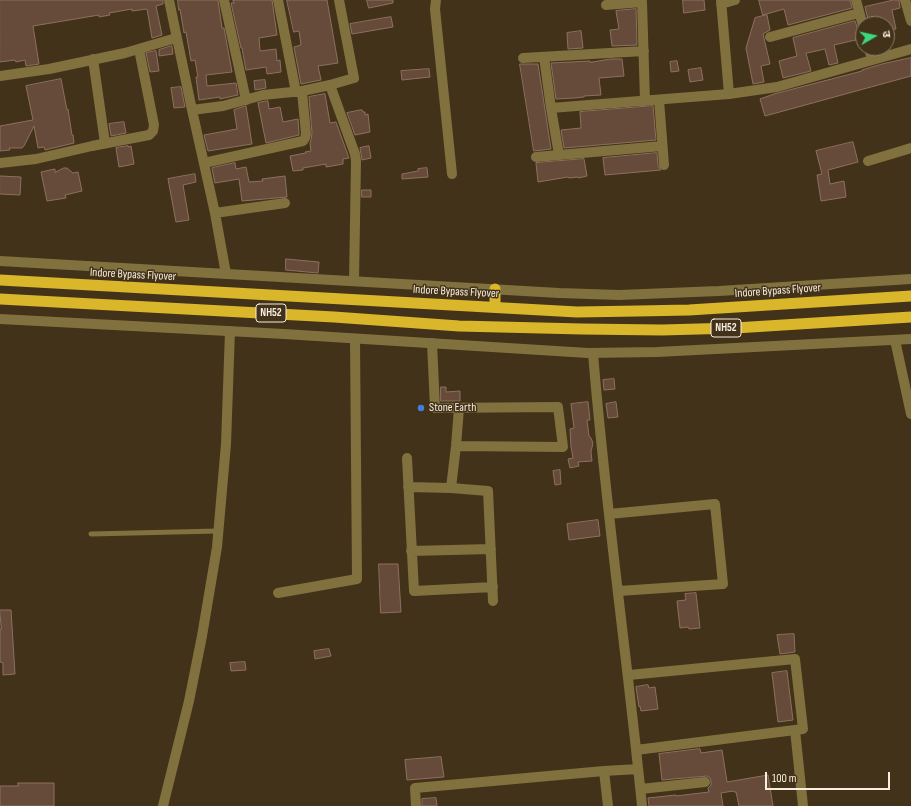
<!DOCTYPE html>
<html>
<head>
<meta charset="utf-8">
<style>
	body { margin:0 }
	#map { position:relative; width:911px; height:806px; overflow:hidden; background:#423219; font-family:"Sofia Sans Condensed","Noto Sans Devanagari",sans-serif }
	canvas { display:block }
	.north { position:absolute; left:855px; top:16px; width:40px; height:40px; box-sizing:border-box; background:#423219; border:1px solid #8b7d68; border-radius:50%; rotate:81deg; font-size:11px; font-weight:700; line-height:16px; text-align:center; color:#f8eedf }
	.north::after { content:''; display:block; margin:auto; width:14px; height:18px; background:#3ad77f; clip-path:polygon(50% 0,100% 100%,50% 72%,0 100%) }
	.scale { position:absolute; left:765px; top:772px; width:125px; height:18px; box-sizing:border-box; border:2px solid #f8eedf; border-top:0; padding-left:5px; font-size:12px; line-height:14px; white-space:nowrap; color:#f8eedf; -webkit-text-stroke:3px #423219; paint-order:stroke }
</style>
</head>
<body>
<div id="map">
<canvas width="911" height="806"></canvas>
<div class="north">उ</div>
<div class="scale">100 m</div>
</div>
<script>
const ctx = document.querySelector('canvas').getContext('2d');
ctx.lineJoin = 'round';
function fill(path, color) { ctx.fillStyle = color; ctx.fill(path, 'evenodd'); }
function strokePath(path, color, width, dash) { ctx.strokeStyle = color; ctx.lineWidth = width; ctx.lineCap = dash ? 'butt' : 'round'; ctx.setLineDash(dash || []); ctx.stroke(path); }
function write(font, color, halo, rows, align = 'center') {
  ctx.font = font + ' "Sofia Sans Condensed",sans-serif'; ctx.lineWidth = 3; ctx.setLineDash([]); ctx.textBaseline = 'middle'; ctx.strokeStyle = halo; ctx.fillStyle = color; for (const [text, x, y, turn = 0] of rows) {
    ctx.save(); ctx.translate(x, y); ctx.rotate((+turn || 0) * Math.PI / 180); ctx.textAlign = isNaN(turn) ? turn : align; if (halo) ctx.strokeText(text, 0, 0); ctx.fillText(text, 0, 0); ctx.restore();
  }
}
const building = new Path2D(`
	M0,0h163v4l-7,2 6,29 -10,3 -5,-29 -15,2v-2l-23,4 1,2 -11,2v-2l-66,11 6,38 -13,2 -1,-6 -9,2 -1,-2 -15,2z
	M178,0h40l4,28h2l8,44 -26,3 1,11 29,-3 2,12 -18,4v-2l-21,3 -3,-23h2l-3,-17 -4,1 -5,-29 -2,1 -4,-24 -1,1z
	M233,0h39l5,35 -18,3 1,13 16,-2 1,12 3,-1 1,12 -14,2 -1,-7 -20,3 -4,-22h-1l-10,-45h3z
	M287,0h40l11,63 -20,3 3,14 -20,4 -7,-37 7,-2 -2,-14 -5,1z
	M367,0h26v3l-24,5z
	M683,0h21l1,10 -21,3z
	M759,0h91l2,8 -64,17 -4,-16 -21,6z
	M894,0h5l1,8 -8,2 4,19 -9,2v-7h-18l-4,-17z
	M636,9l1,36 -25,1 -2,-16 9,-1 -3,-18z
	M767,15l3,15 -7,4 7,30 -9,2 3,16 -11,2 -7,-36 9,-30z
	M391,17l2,10 -41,7 -2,-10z
	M855,21l3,9 2,9 -26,6 4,18 -9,2 -4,-16 -18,4h-1l5,18 -28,7 -4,-17 18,-5 -4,-18z
	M581,31l2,17 -15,1 -1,-16z
	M172,46l1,8 -14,2v-6z
	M156,51l3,20 -9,1 -4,-19z
	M911,58v18l-146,40 -5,-17 14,-5 88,-23v-1l20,-6z
	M611,59h11l2,17 -25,2 2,17 -17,1v1l-10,1 -18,1 -5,-36 39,-2v1z
	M677,61l2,10 -8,1 -1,-10z
	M520,64h18l13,85 -17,2z
	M701,68l2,12 -13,2 -2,-12z
	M429,69l1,8 -28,3 -1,-9z
	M61,79l6,31 1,-1 4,26h1l1,8 -29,7 -1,-3 -6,1 -4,-22 -10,20 -2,2h-13l1,2 -10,1v-25l33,-6 -7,-34z
	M265,80l1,8 -11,2 -1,-9z
	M181,87l4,20 -11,1 -3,-20z
	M325,94l5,29 6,-1 13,36 -6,1v5l-17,3v-3l-23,4v2l-10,1 -3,-15 16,-3 -1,-1 6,-1 -1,-8 1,-3 1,-7 -3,-36z
	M268,101l1,8 11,-2 3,15 15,-3 1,16 -33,8 -8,-40z
	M246,106l6,38 -44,7 -4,-16 33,-6 -3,-19z
	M653,106l3,34 -92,8 -3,-18 20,-2 -1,-16z
	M362,110l1,2h2v3l3,-1 2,18 -15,3 -8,-22z
	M124,122l2,11 -15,3 -2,-12z
	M853,142l5,20 -30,8 2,14 14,-3 2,16 -25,4 -4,-26 5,-1 -6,-23z
	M128,146v1l3,-1 3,18 -15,3 -3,-19z
	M369,146l2,12 -9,2 -2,-12z
	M657,153l1,13 3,4 -56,5 -2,-17z
	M584,159l3,17 -9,2v-1l-9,1 -1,-1 -30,5 -2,-19z
	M235,163l1,6 10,-2 3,15 14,-1 -1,-2 23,-3 2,21 -45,4 -3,-22 -24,4 -3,-15z
	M64,168h3l6,5 5,-1 4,19 -17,4 1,3 -19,3 -6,-29 14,-3v3z
	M427,168l1,9 -26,2v-5l16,-3v-2z
	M195,174l1,8 -13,3 6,35 -13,2 -8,-43z
	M0,176l21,1 -1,18 -20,-1z
	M362,190h9v7h-9z
	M286,259l33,3 -1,11 -32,-3z
	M614,379l1,10 -11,1 -1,-10z
	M441,387h5v5l14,-1v10h-19z
	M588,402l2,18h-3l2,16 2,2 2,5 -2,9 1,9 -14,1 1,4 -9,2 -2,-9 5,-1 -2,-11 -1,-18 4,-1 -3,-24z
	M616,402l2,15 -10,1 -2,-14z
	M560,470l1,14 -6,1 -2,-14z
	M598,520l2,16 -31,4 -2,-16z
	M379,564h19l3,48 -20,1z
	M696,593l4,35 -11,1 -1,-2 -8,1 -3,-27 9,-1 -1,-6z
	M0,610h11l4,64 -12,1v-12l-3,-1v-33h1z
	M794,634l1,18 -15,2 -3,-19z
	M329,649l2,7 -16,3 -1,-8z
	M245,662l1,8 -15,1 -1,-8z
	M787,671l6,49 -15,2 -6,-49z
	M648,685l1,3 6,-1 3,22 -17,2 -1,-5 -1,1 -3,-20z
	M700,749l1,4 21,-3 5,32 41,-7 5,31h-34l-3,-14h-2l-1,-1 -12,2 2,13h-74l-1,-8 28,-3v1l33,-4 -1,-4 3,-3v-4l-1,-3 -3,-2 -45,4 -3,-26z
	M441,757l3,20 -37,3 -2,-20z
	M18,783h36v23h-54v-20h18z
	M436,798l1,8h-15v-7z`);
fill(building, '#664b3b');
strokePath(building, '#8d705f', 1);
strokePath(new Path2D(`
	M91,534l127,-3`), '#80713e', 5);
strokePath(new Path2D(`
	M169,0l23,110 23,103 11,61
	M224,0l22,100
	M278,0l18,92
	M436,0l-1,9 17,165
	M721,0l8,94
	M856,0l7,26
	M905,0l6,21
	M721,4l14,-4
	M606,5l36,-3 3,99
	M770,37l89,-24
	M869,48l3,12
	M544,57l7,51 8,47
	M523,58l121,-7
	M93,59l12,84
	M0,76l49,-7 76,-16 51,-15
	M330,85l25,69 1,7 -2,120
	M659,100l5,65
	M551,108l178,-14 48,-7 134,-38
	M192,110l31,-4 40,-11 39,-4 28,-6 24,-7 -15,-78
	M536,157l126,-11
	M868,161l43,-13
	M0,163l36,-4 56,-13 57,-11 4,-4 1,-6 -15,-76
	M204,163l99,-22 2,-3 1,-4 -4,-43
	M215,213l70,-10
	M895,340l16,74
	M432,343l3,65 123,-1 5,40 -107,-1
	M593,353c12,151 34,302 49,453
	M407,458l7,133 79,-4
	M408,487l43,1 37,3 5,110
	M451,488l5,-42 3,-38
	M609,514l106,-10 8,80 -104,7
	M411,551l80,-2
	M278,593l79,-14 -2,-240
	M629,675l166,-16 8,70 -167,21
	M795,730l8,76
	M604,771l4,35
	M641,789l64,-7
	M163,806l26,-105 13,-65 15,-89 9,-103 4,-113
	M416,806l-1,-18 189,-17 34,-2`), '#80713e', 10);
strokePath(new Path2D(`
	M0,261l559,32 60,2 100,-4 192,-12
	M0,319l284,15 304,19 69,-1 254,-13`), '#80713e', 10);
strokePath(new Path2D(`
	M0,280l577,32 61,-1 51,-1 222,-14
	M0,299l334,18 125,9 123,3 80,1 73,-2 176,-11
	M495,307v-18`), '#dab62a', 11);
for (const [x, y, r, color] of [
	[421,408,4,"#3f7fe0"]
]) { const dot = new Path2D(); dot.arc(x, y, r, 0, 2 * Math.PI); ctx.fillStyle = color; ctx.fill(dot); strokePath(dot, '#423219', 1.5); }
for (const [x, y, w] of [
	[271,313,30],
	[726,328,30]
]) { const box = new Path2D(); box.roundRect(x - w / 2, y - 9, w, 18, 3); ctx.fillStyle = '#423219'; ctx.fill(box); strokePath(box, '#f8eedf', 1); }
write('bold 11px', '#f8eedf', null, [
	["NH52",271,313],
	["NH52",726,328]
]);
write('12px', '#f8eedf', '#423219', [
	["Indore Bypass Flyover",133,275,3],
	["Indore Bypass Flyover",778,291,-4],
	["Indore Bypass Flyover",456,292,3]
]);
write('12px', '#f8eedf', '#423219', [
	["Stone Earth",429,408]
], 'left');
</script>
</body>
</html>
